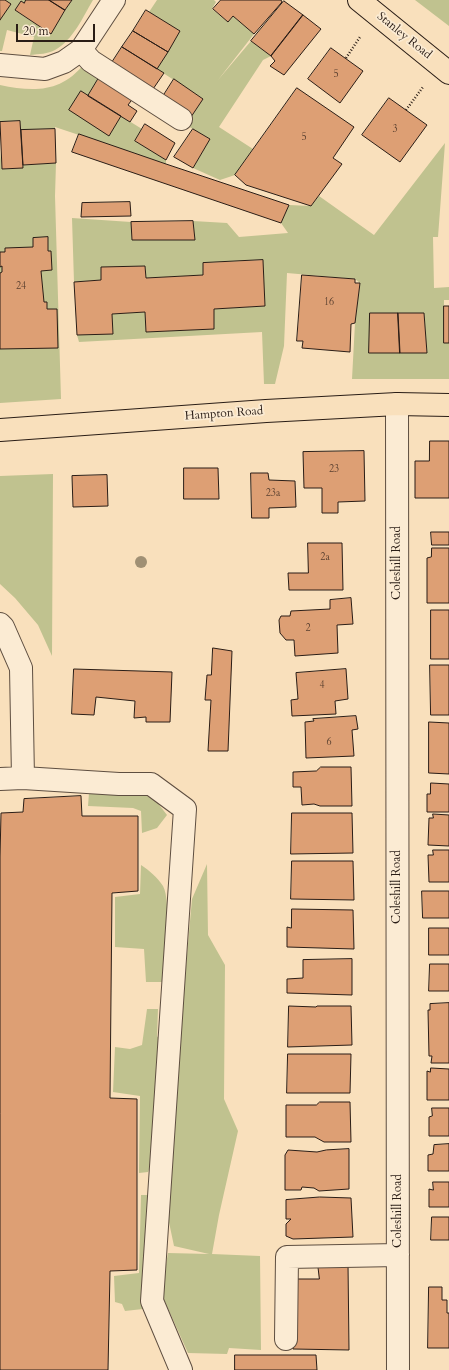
<!DOCTYPE html>
<html>
<head>
<meta charset="utf-8">
<style>
	body { margin:0 }
	#map { position:relative; width:449px; height:1370px; overflow:hidden; background:#f9e0bc; font-family:Cardo,serif }
	canvas { display:block }
	.scale { position:absolute; left:16px; top:24px; width:79px; height:18px; box-sizing:border-box; border:2px solid #2a1d16; border-top:0; padding-left:5px; font-size:12px; line-height:14px; white-space:nowrap; color:#2a1d16; -webkit-text-stroke:3px #fbebd3; paint-order:stroke }
</style>
</head>
<body>
<div id="map">
<canvas width="449" height="1370"></canvas>
<div class="scale">20 m</div>
</div>
<script>
const ctx = document.querySelector('canvas').getContext('2d');
ctx.lineJoin = 'round';
function fill(path, color) { ctx.fillStyle = color; ctx.fill(path, 'evenodd'); }
function strokePath(path, color, width, dash) { ctx.strokeStyle = color; ctx.lineWidth = width; ctx.lineCap = dash ? 'butt' : 'round'; ctx.setLineDash(dash || []); ctx.stroke(path); }
function write(font, color, halo, rows, align = 'center') {
  ctx.font = font + ' Cardo,serif'; ctx.lineWidth = 3.5; ctx.setLineDash([]); ctx.textBaseline = 'middle'; ctx.strokeStyle = halo; ctx.fillStyle = color; for (const [text, x, y, turn = 0] of rows) {
    ctx.save(); ctx.translate(x, y); ctx.rotate((+turn || 0) * Math.PI / 180); ctx.textAlign = isNaN(turn) ? turn : align; if (halo) ctx.strokeText(text, 0, 0); ctx.fillText(text, 0, 0); ctx.restore();
  }
}
fill(new Path2D(`
	M5,0h21l-2,3 -3,-2 -6,9 35,24 22,-34h21c-10,17 -20,40 -38,50 -7,4 -16,4 -25,5l4,-18 -27,-7 -5,21h-2v-44l10,-3z
	M157,0h57l2,2 -4,7 16,13 5,-6 21,18 -36,46 33,-39 20,15 -8,4 -44,67 34,22 -18,26 -15,5 -27,-12 17,-29 -24,-14 17,-26 -46,-30 23,-38 -31,-19z
	M415,0h34v26z
	M84,64l16,12 -12,20 21,40 12,-20 21,13 -7,12 31,19v4l-111,-37v2l-34,1 -1,-9 -20,1v-37c33,7 61,8 84,-21z
	M445,143l-7,94h-5l1,51 15,-1v13h-5v43h5v36h-97l3,-56 5,-40 -5,-4 -68,-6 -3,73 -9,38h-11l-2,-52 -183,10 -2,-7 36,-2 -1,-19 33,-2 1,20 68,-3v-20l51,-3 -2,-46 -60,3v12l-57,3 -1,-12 -41,1 -3,13 -27,2 -2,-64 59,4 1,18h63l-2,-19 34,2 12,14 49,-4 -7,-10 8,-18 22,1 8,-10 55,39zM398,313h26l3,40z
	M0,152l2,17 21,-1v-3l33,-2 -1,33 6,203 -61,4z
	M53,474l-1,182 -14,-31 -23,-27 -15,-14v-108z
	M140,792l17,10 10,13 -10,13 -15,5 -1,-22 -8,-3 -45,-2 1,-13z
	M207,864l1,71 17,30 -1,134 14,32 -19,84 -7,39 48,2 1,94 -32,-2 -2,6 -39,-1 -27,-60 7,-40 41,1 -35,-8 -8,-38 -14,-46 -4,10 -9,1 1,-77 -27,-4 2,-45 15,2 12,-4 5,-36h11l-1,28 24,-15 11,-123z
	M141,865c9,6 16,12 22,21 9,16 1,75 0,96h-17l-2,-33 -29,-2v-50l25,-3z
	M141,1195h9l-9,102 2,12 -18,2 -3,-7 -7,-2 -1,-26 25,-3z`), '#c0c28f');
const building = new Path2D(`
	M0,0h5l6,4 -11,16z
	M26,0h23l16,10 -14,24 -36,-24 6,-9 3,2z
	M49,0h23l-7,10z
	M221,0h60l1,2 -28,32 -21,-18 -5,6 -15,-13z
	M284,1l19,14 -32,41 -20,-15z
	M146,10l34,21 -12,21 -35,-21z
	M303,15l18,14 -37,46 -14,-9 5,-5 -4,-5z
	M133,31l35,21 -11,17 -35,-22z
	M122,47l42,26 -13,19 -40,-28z
	M331,48l32,23 -23,32 -32,-24z
	M100,76l34,21 -6,8 9,6 -7,11 -42,-26z
	M174,79l29,20 -12,18 -29,-19z
	M297,88l57,39 -21,31 9,6 -31,42 -65,-21 -11,-10z
	M81,91l40,25 -12,20 -40,-26z
	M389,98l38,27 -27,37 -38,-27z
	M20,121l3,47 -21,1 -2,-47z
	M145,124l30,19 -9,17 -31,-19z
	M55,129l1,34 -33,2 -2,-35z
	M193,129l17,10 -17,29 -19,-11z
	M79,134l87,30 123,41 -8,18 -209,-71z
	M130,202l1,14 -50,1 1,-14z
	M193,221l2,19h-63l-1,-18z
	M48,237v14h3l1,19 -11,1 3,31h3v7h10l1,39 -58,1v-76l2,-1v-6l-2,1v-15h5v-4l28,-1v-9z
	M263,260l2,46 -51,3v20l-68,3 -1,-20 -33,2 1,20 -36,1 -3,-53 27,-2v-13l44,-1 1,12 57,-3v-12z
	M302,275l53,4v4h5l-5,40 -4,1 -1,28 -48,-4 1,-7h-6z
	M444,306h5v37h-5z
	M370,313h28l2,40h-31z
	M398,313h26l3,40h-27z
	M430,441h19v57h-34v-37h14z
	M364,451l1,50 -27,1v11h-16v-25h-18l-1,-36z
	M184,468h34l1,31h-35z
	M251,473h17l1,7 26,1 1,26 -27,1v10h-17z
	M107,475l1,31 -35,1 -1,-31z
	M431,532h18v13h-17z
	M308,543h34l1,47h-54l-1,-17h20z
	M432,548h17v55h-22v-45l4,-1z
	M351,598l2,26 -16,1 1,28 -43,3 -1,-16h-8l-6,-7 -1,-13 2,-4h9l1,-5 39,-2v-9z
	M431,610h18v49h-18z
	M213,648l19,3 -4,100h-20l3,-51h-6l2,-25h4z
	M430,665h19v50h-18z
	M74,669l98,3 -2,50h-24v-5l-12,1 1,-17 -39,-4 -2,18 -22,-1z
	M346,669l2,30 -13,2 1,13 -44,2 -1,-16 7,-1 -2,-26z
	M356,716l2,13 -6,1 2,26 -48,2 -1,-36 9,-1 -1,-2z
	M429,722l20,1v51l-20,-1z
	M321,767h30l1,39h-32l-6,-2 -12,1 -1,-18h-8v-15l23,-1z
	M431,783l18,1v28h-22v-18h3z
	M81,796l1,20h56v75l-26,2 -2,205 27,1v171l-27,1 -2,99h-108v-513l1,-44 22,-1 1,-13z
	M292,813h60l1,40 -62,1z
	M433,814l16,1v31l-21,-1 1,-27h4z
	M433,850h16v32h-20l-1,-27h5z
	M292,861h61l1,39 -63,-1z
	M422,891h27v27h-26z
	M292,909l61,1 1,39 -67,-2v-20l4,1z
	M429,928h20v27h-20z
	M352,959v36l-65,-2v-14l16,-1v-18z
	M430,964h19v27h-20z
	M449,1003v60h-18l1,-7h-3l-1,-46h2v-6z
	M289,1006l27,1 1,-1h34l1,39 -64,2z
	M288,1054h63l-1,39h-63z
	M431,1068l18,1v31h-22v-29l3,1z
	M320,1102h30l1,40h-27l-9,-5h-29v-32h30z
	M432,1108h17v28h-20v-19l3,-1z
	M449,1144v27h-21v-16l5,-1 1,-9z
	M349,1149v40l-30,2 -5,-3 -12,-1 -1,3h-16v-35l3,-5 29,2 9,-2z
	M433,1182h16v25h-20v-18l4,1z
	M320,1197l31,1 2,39 -60,2 -7,-3v-12l5,-5h-5v-19z
	M432,1217h17v23h-18z
	M318,1264h30l1,86 -56,-1v-70h26z
	M429,1287h13v13h5v13h2v35h-21z
	M235,1355h81l1,15h-82z`);
fill(building, '#dd9f74');
strokePath(building, '#2a1d16', 1);
const minor = new Path2D(`
	M81,50l10,11 90,58
	M0,65l45,4 19,-7 17,-12 33,-50
	M397,404l1,966
	M0,624l3,3 18,41 2,110
	M0,779l23,-1 96,6h32l34,25 -33,492 29,69
	M286,1339l1,-82 111,-2`);
const major = new Path2D(`
	M359,0l90,73
	M0,430l266,-19 131,-7 52,1`);
strokePath(minor, '#5e4e40', 24);
strokePath(major, '#2a1d16', 24);
strokePath(new Path2D(`
	M346,58l14,-21
	M406,110l17,-23`), '#2a1d16', 2.5, [1, 2]);
strokePath(minor, '#fbebd3', 22);
strokePath(major, '#f9e0bc', 22);
ctx.fillStyle = '#a09074';
for (const [x, y] of [
	[141,562]
]) { ctx.beginPath(); ctx.arc(x, y, 6, 0, 2 * Math.PI); ctx.fill(); }
write('10px', '#573e2e', null, [
	["5",336,75],
	["3",395,130],
	["5",304,138],
	["24",21,287],
	["16",329,303],
	["23",334,470],
	["23a",273,494],
	["2a",325,558],
	["2",308,629],
	["4",322,686],
	["6",329,743]
]);
write('12px', '#2a1d16', '#fbebd3', [
	["Stanley Road",404,36,39],
	["Hampton Road",224,414,-4],
	["Coleshill Road",397,563,-90],
	["Coleshill Road",397,887,-90],
	["Coleshill Road",398,1211,-90]
]);
</script>
</body>
</html>
